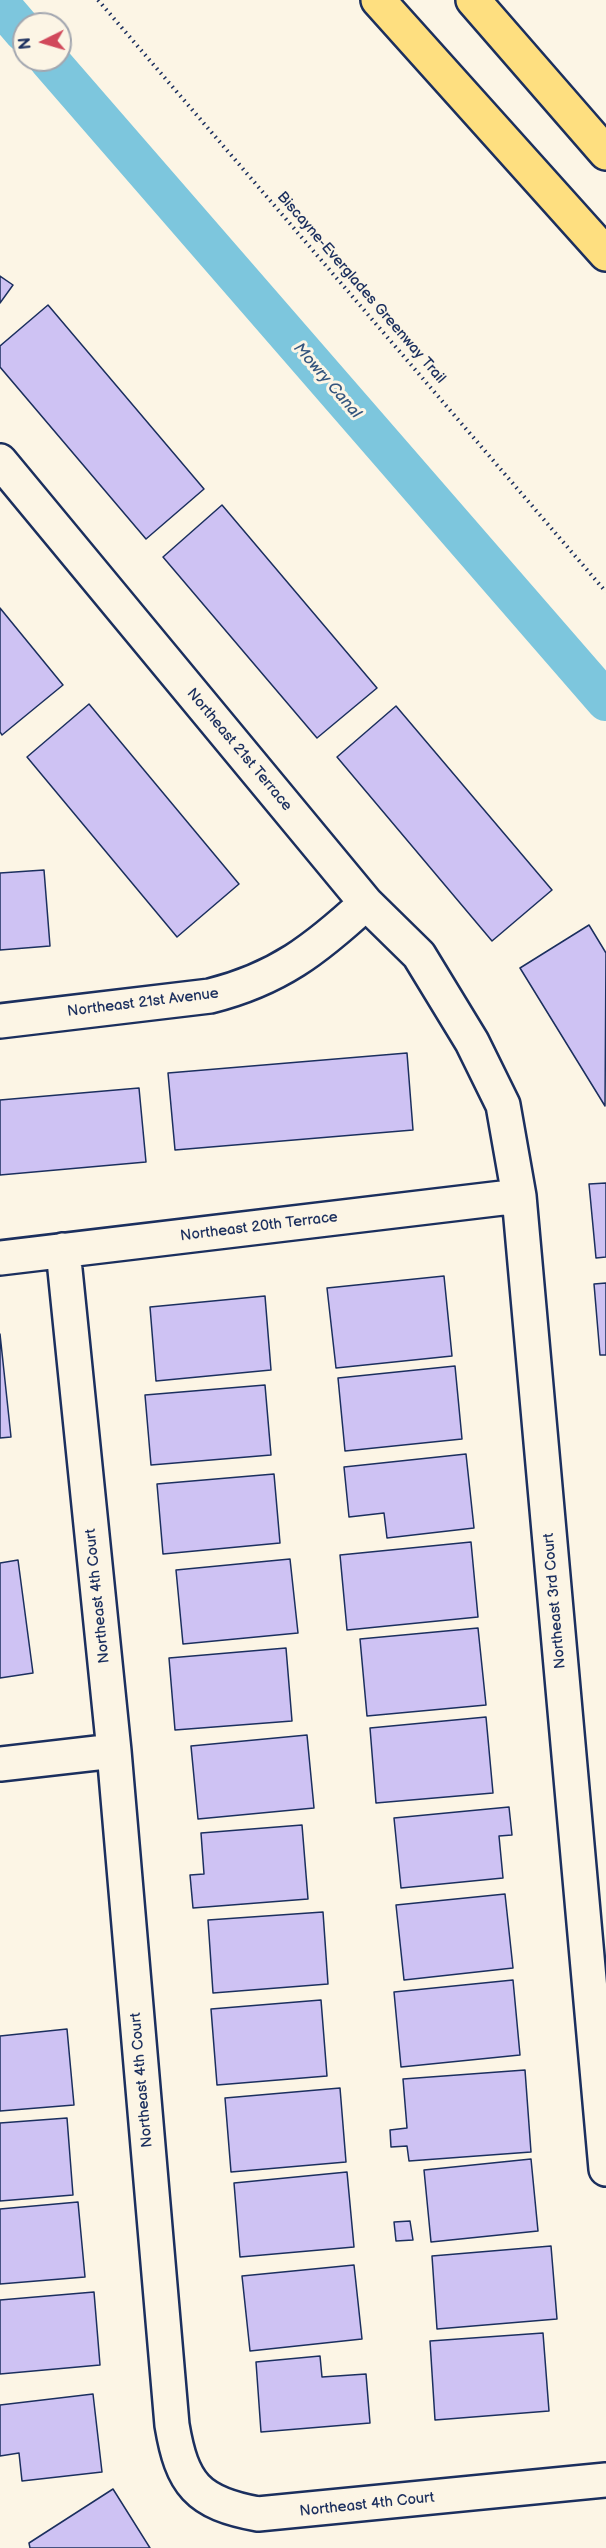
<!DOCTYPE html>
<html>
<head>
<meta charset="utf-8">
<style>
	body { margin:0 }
	#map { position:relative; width:606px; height:2548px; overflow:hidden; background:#fcf5e5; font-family:"Balsamiq Sans",sans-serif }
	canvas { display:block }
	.north { position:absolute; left:12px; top:12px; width:60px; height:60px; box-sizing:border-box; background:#fcf5e5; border:2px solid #a2a6af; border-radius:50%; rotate:265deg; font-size:16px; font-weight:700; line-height:24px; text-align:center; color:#1b2f5e }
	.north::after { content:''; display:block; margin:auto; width:21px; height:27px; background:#d1495b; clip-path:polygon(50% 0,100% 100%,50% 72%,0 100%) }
</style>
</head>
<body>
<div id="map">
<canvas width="606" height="2548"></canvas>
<div class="north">N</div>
</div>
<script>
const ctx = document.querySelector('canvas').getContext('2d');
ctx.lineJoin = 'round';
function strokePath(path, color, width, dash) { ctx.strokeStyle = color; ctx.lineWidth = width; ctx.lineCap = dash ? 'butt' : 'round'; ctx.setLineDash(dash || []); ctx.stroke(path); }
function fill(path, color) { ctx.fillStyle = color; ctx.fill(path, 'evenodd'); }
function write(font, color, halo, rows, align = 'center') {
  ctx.font = font + ' "Balsamiq Sans",sans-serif'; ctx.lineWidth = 6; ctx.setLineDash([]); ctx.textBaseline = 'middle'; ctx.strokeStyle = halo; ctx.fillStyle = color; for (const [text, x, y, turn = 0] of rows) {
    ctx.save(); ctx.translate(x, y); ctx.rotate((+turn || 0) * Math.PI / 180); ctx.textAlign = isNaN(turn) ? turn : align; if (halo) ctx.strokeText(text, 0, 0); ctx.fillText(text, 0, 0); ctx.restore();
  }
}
strokePath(new Path2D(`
	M0,4l24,28
	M49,60l557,641`), '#7dc6dd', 40);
const building = new Path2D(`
	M0,276l13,9 -13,18z
	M48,305l156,184 -58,50 -146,-172v-21z
	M222,505l155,183 -60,50 -154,-181z
	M0,608l63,77 -61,50 -2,-3z
	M89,704l150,180 -62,53 -150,-180z
	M396,706l156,184 -60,51 -155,-184z
	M44,870l6,76 -50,4v-77z
	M589,925l17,28 -1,153 -85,-138z
	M407,1053l6,77 -238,20 -7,-77z
	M139,1088l7,74 -146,13v-75z
	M606,1183v74l-10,1 -7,-74z
	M444,1276l8,80 -116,12 -9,-80z
	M606,1283v72h-6l-6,-71z
	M265,1296l6,74 -115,11 -6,-74z
	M0,1334l11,103 -11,1z
	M455,1366l7,73 -117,12 -7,-73z
	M265,1385l6,70 -120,10 -6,-70z
	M466,1454l8,74 -87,10 -3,-25 -35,4 -5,-50z
	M274,1474l6,69 -117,11 -6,-70z
	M471,1542l7,75 -131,13 -7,-75z
	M290,1559l8,74 -115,11 -7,-74z
	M18,1560l15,113 -33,5v-115z
	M478,1628l8,77 -119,11 -7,-77z
	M286,1648l6,73 -117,9 -6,-72z
	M486,1717l7,76 -117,10 -6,-75z
	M307,1735l7,73 -116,11 -7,-73z
	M509,1807l3,28 -13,1 4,42 -102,10 -7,-70z
	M302,1825l6,74 -115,9 -3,-33 14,-1 -3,-41z
	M505,1894l8,74 -109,12 -8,-75z
	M323,1912l5,72 -115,9 -5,-73z
	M513,1980l7,75 -119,12 -7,-75z
	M321,2000l6,76 -110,9 -6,-76z
	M67,2029l7,76 -74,6v-75z
	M525,2070l6,82 -122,9 -2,-15 -16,1 -1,-17 17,-2 -4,-49z
	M340,2088l6,74 -115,10 -6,-74z
	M67,2118l6,77 -73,6v-78z
	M531,2159l7,72 -107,11 -7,-72z
	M347,2172l7,75 -114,10 -6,-74z
	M78,2202l7,75 -85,7v-75z
	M410,2221l3,19 -17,1 -2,-19z
	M551,2246l6,73 -120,10 -5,-73z
	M354,2265l8,74 -112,12 -8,-75z
	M94,2292l6,73 -100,9v-74z
	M543,2333l6,78 -114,9 -5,-79z
	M320,2356l2,21 44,-3 4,49 -109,9 -5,-70z
	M93,2394l9,78 -80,9 -3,-28 -19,3v-51z
	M113,2489l37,59h-120l-1,-5z`);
fill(building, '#cec2f3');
strokePath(building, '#1b2f5e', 1.5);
const street = new Path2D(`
	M0,461l366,442 53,52 53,87 31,63 16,91 87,973
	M0,1021l210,-25c68,-17 106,-47 156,-93
	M63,1250l51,501 58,674c10,59 25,78 86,89l348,-34
	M0,1258l519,-62
	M0,1764l114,-13`);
const highway = new Path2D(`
	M378,0l228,254
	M473,0l133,153`);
strokePath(street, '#1b2f5e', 38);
strokePath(highway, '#1b2f5e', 38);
strokePath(new Path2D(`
	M98,0l508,592`), '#1b2f5e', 4, [1.5, 4.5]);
strokePath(street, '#fcf5e5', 33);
strokePath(highway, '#fedf80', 33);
write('15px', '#1b2f5e', '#fcf5e5', [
	["Biscayne-Everglades Greenway Trail",361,288,49],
	["Northeast 21st Terrace",239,750,50],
	["Northeast 21st Avenue",143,1003,-7],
	["Northeast 20th Terrace",259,1227,-7],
	["Northeast 4th Court",98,1596,-96],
	["Northeast 3rd Court",555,1601,-95],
	["Northeast 4th Court",142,2080,-95],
	["Northeast 4th Court",367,2505,-6]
]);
write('italic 16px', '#34557e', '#fcf5e5', [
	["Mowry Canal",327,381,49]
]);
</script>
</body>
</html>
